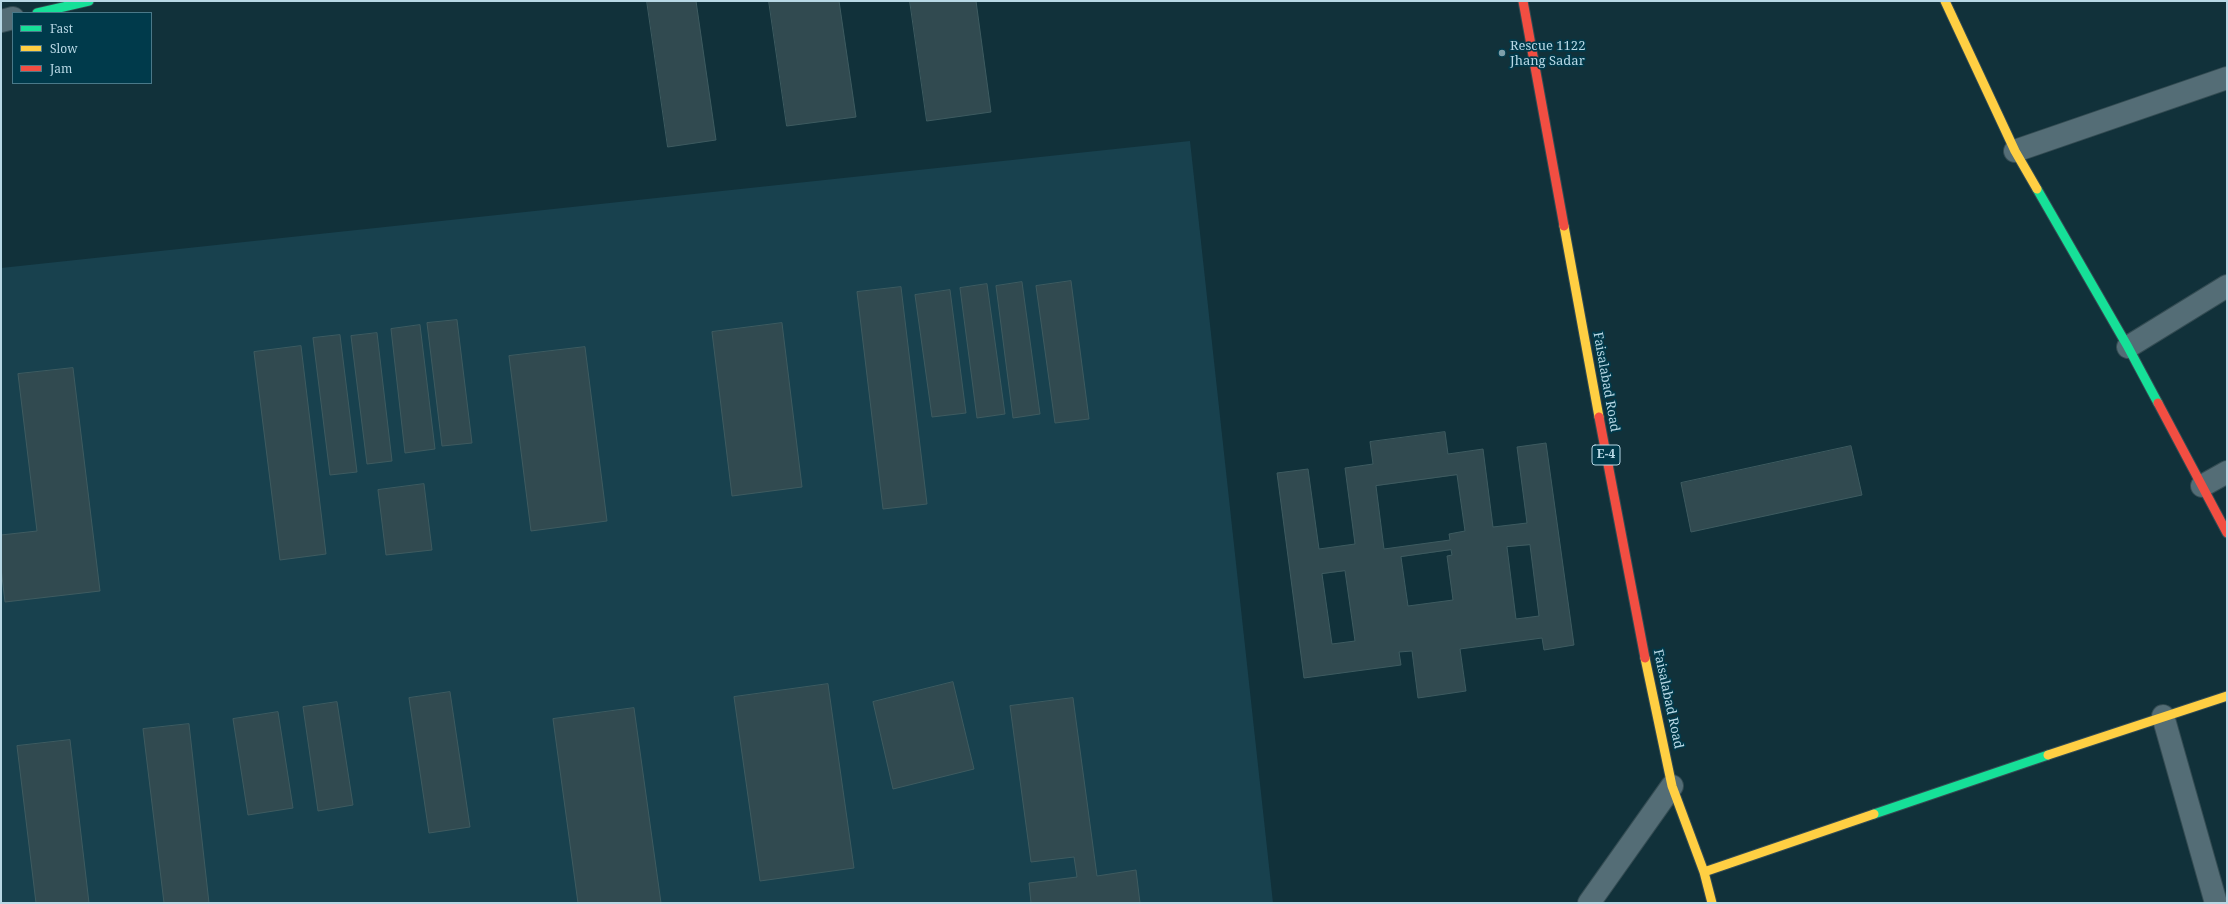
<!DOCTYPE html>
<html>
<head>
<meta charset="utf-8">
<style>
	body { margin:0 }
	#map { position:relative; width:2228px; height:904px; overflow:hidden; background:#11313a; font-family:"Noto Serif",serif }
	canvas { display:block }
	.frame { position:absolute; inset:0; border:2px solid #b8d8e5; pointer-events:none }
	.legend { position:absolute; left:12px; top:12px; width:140px; height:72px; box-sizing:border-box; background:#003a4b; border:1px solid #4a7989; margin:0; padding:5px 7px; list-style:none; font-size:12px; color:#b8d8e5 }
	.legend li { display:flex; align-items:center; gap:8px; height:20px }
	.legend b { width:20px; border:1px solid #4a7989 }
</style>
</head>
<body>
<div id="map">
<canvas width="2228" height="904"></canvas>
<div class="frame"></div>
<ul class="legend">
<li><b style="height:5px;background:#16e098"></b>Fast</li>
<li><b style="height:5px;background:#ffcf43"></b>Slow</li>
<li><b style="height:5px;background:#f24e42"></b>Jam</li>
</ul>
</div>
<script>
const ctx = document.querySelector('canvas').getContext('2d');
ctx.lineJoin = 'round';
function fill(path, color) { ctx.fillStyle = color; ctx.fill(path, 'evenodd'); }
function strokePath(path, color, width, dash) { ctx.strokeStyle = color; ctx.lineWidth = width; ctx.lineCap = dash ? 'butt' : 'round'; ctx.setLineDash(dash || []); ctx.stroke(path); }
function write(font, color, halo, rows, align = 'center') {
  ctx.font = font + ' "Noto Serif",serif'; ctx.lineWidth = 3.5; ctx.setLineDash([]); ctx.textBaseline = 'middle'; ctx.strokeStyle = halo; ctx.fillStyle = color; for (const [text, x, y, turn = 0] of rows) {
    ctx.save(); ctx.translate(x, y); ctx.rotate((+turn || 0) * Math.PI / 180); ctx.textAlign = isNaN(turn) ? turn : align; if (halo) ctx.strokeText(text, 0, 0); ctx.fillText(text, 0, 0); ctx.restore();
  }
}
fill(new Path2D(`
	M1190,141l83,762h-1272v-635z`), '#18414e');
const building = new Path2D(`
	M647,1h49l20,139 -48,7z
	M769,1h70l17,116 -69,9z
	M910,1h66l15,111 -64,9z
	M1071,281l18,138 -34,4 -19,-137z
	M1022,282l18,132 -27,4 -17,-132z
	M987,284l18,130 -28,4 -17,-130z
	M901,287l26,217 -44,5 -26,-217z
	M950,290l16,123 -34,4 -17,-122z
	M457,320l15,123 -30,3 -15,-123z
	M782,323l20,164 -70,9 -20,-164z
	M420,325l15,124 -30,4 -14,-124z
	M377,333l15,128 -25,3 -16,-128z
	M340,335l17,137 -27,3 -17,-137z
	M301,346l25,208 -46,6 -26,-208z
	M585,347l22,174 -76,10 -22,-175z
	M73,368l27,223 -95,11 -4,-34v-33l36,-4 -19,-157z
	M1445,432l3,22 35,-5 10,78 34,-4 -10,-76 29,-4 28,202 -30,5 -2,-12 -82,11 6,42 -48,7 -6,-47 -13,1 2,13 -97,13 -27,-205 31,-4 11,80 36,-5 -10,-76 28,-4 -3,-22zM1457,475l8,56 -16,3 1,6 -66,9 -8,-63zM1530,545l9,71 -23,3 -9,-72zM1451,550l1,5 -5,1 6,44 -45,6 -7,-49zM1345,571l10,70 -23,3 -10,-70z
	M1851,446l11,49 -171,37 -10,-49z
	M424,484l8,66 -46,5 -8,-65z
	M953,682l21,87 -81,20 -20,-87z
	M828,684l26,184 -94,13 -26,-184z
	M450,692l20,135 -41,6 -20,-135z
	M1073,698l24,178 39,-6 4,33h-109l-2,-20 48,-6 -3,-20 -43,5 -21,-156z
	M337,702l16,103 -35,6 -15,-104z
	M634,708l27,195h-83l-25,-184z
	M278,712l15,96 -45,7 -15,-96z
	M189,724l20,179h-45l-21,-174z
	M70,740l19,163h-53l-19,-157z`);
fill(building, '#314a50');
strokePath(building, '#3e5b60', 1);
const street = new Path2D(`
	M1,21l12,-3
	M2015,151l212,-73
	M2128,347l99,-61
	M2202,486l25,-14
	M2163,716l53,187
	M1589,903l83,-117`);
const fast = new Path2D(`
	M37,13l52,-12
	M2037,189l91,158 30,56
	M1874,814l174,-59`);
const slow = new Path2D(`
	M1945,1l70,150 22,38
	M1564,226l35,191
	M1645,658l27,128 32,86 8,31
	M2048,755l179,-59
	M1704,872l170,-58`);
const jam = new Path2D(`
	M1523,1l41,225
	M2158,403l69,130
	M1599,417l46,241`);
strokePath(street, '#344c53', 24);
strokePath(fast, '#344c53', 11);
strokePath(slow, '#344c53', 11);
strokePath(jam, '#344c53', 11);
strokePath(street, '#546d76', 22);
strokePath(fast, '#16e098', 9);
strokePath(slow, '#ffcf43', 9);
strokePath(jam, '#f24e42', 9);
for (const [x, y, r, color] of [
	[1502,53,4,"#7e9ea9"]
]) { const dot = new Path2D(); dot.arc(x, y, r, 0, 2 * Math.PI); ctx.fillStyle = color; ctx.fill(dot); strokePath(dot, '#003a4b', 1.5); }
for (const [x, y, w] of [
	[1606,455,28]
]) { const box = new Path2D(); box.roundRect(x - w / 2, y - 10, w, 20, 3); ctx.fillStyle = '#003a4b'; ctx.fill(box); strokePath(box, '#b8d8e5', 1); }
write('bold 12px', '#b8d8e5', null, [
	["E-4",1606,455]
]);
write('13px', '#b8d8e5', '#003a4b', [
	["Rescue 1122",1510,46],
	["Jhang Sadar",1510,61]
], 'left');
write('13px', '#b8d8e5', '#003a4b', [
	["Faisalabad Road",1606,382,80],
	["Faisalabad Road",1668,699,78]
]);
</script>
</body>
</html>
